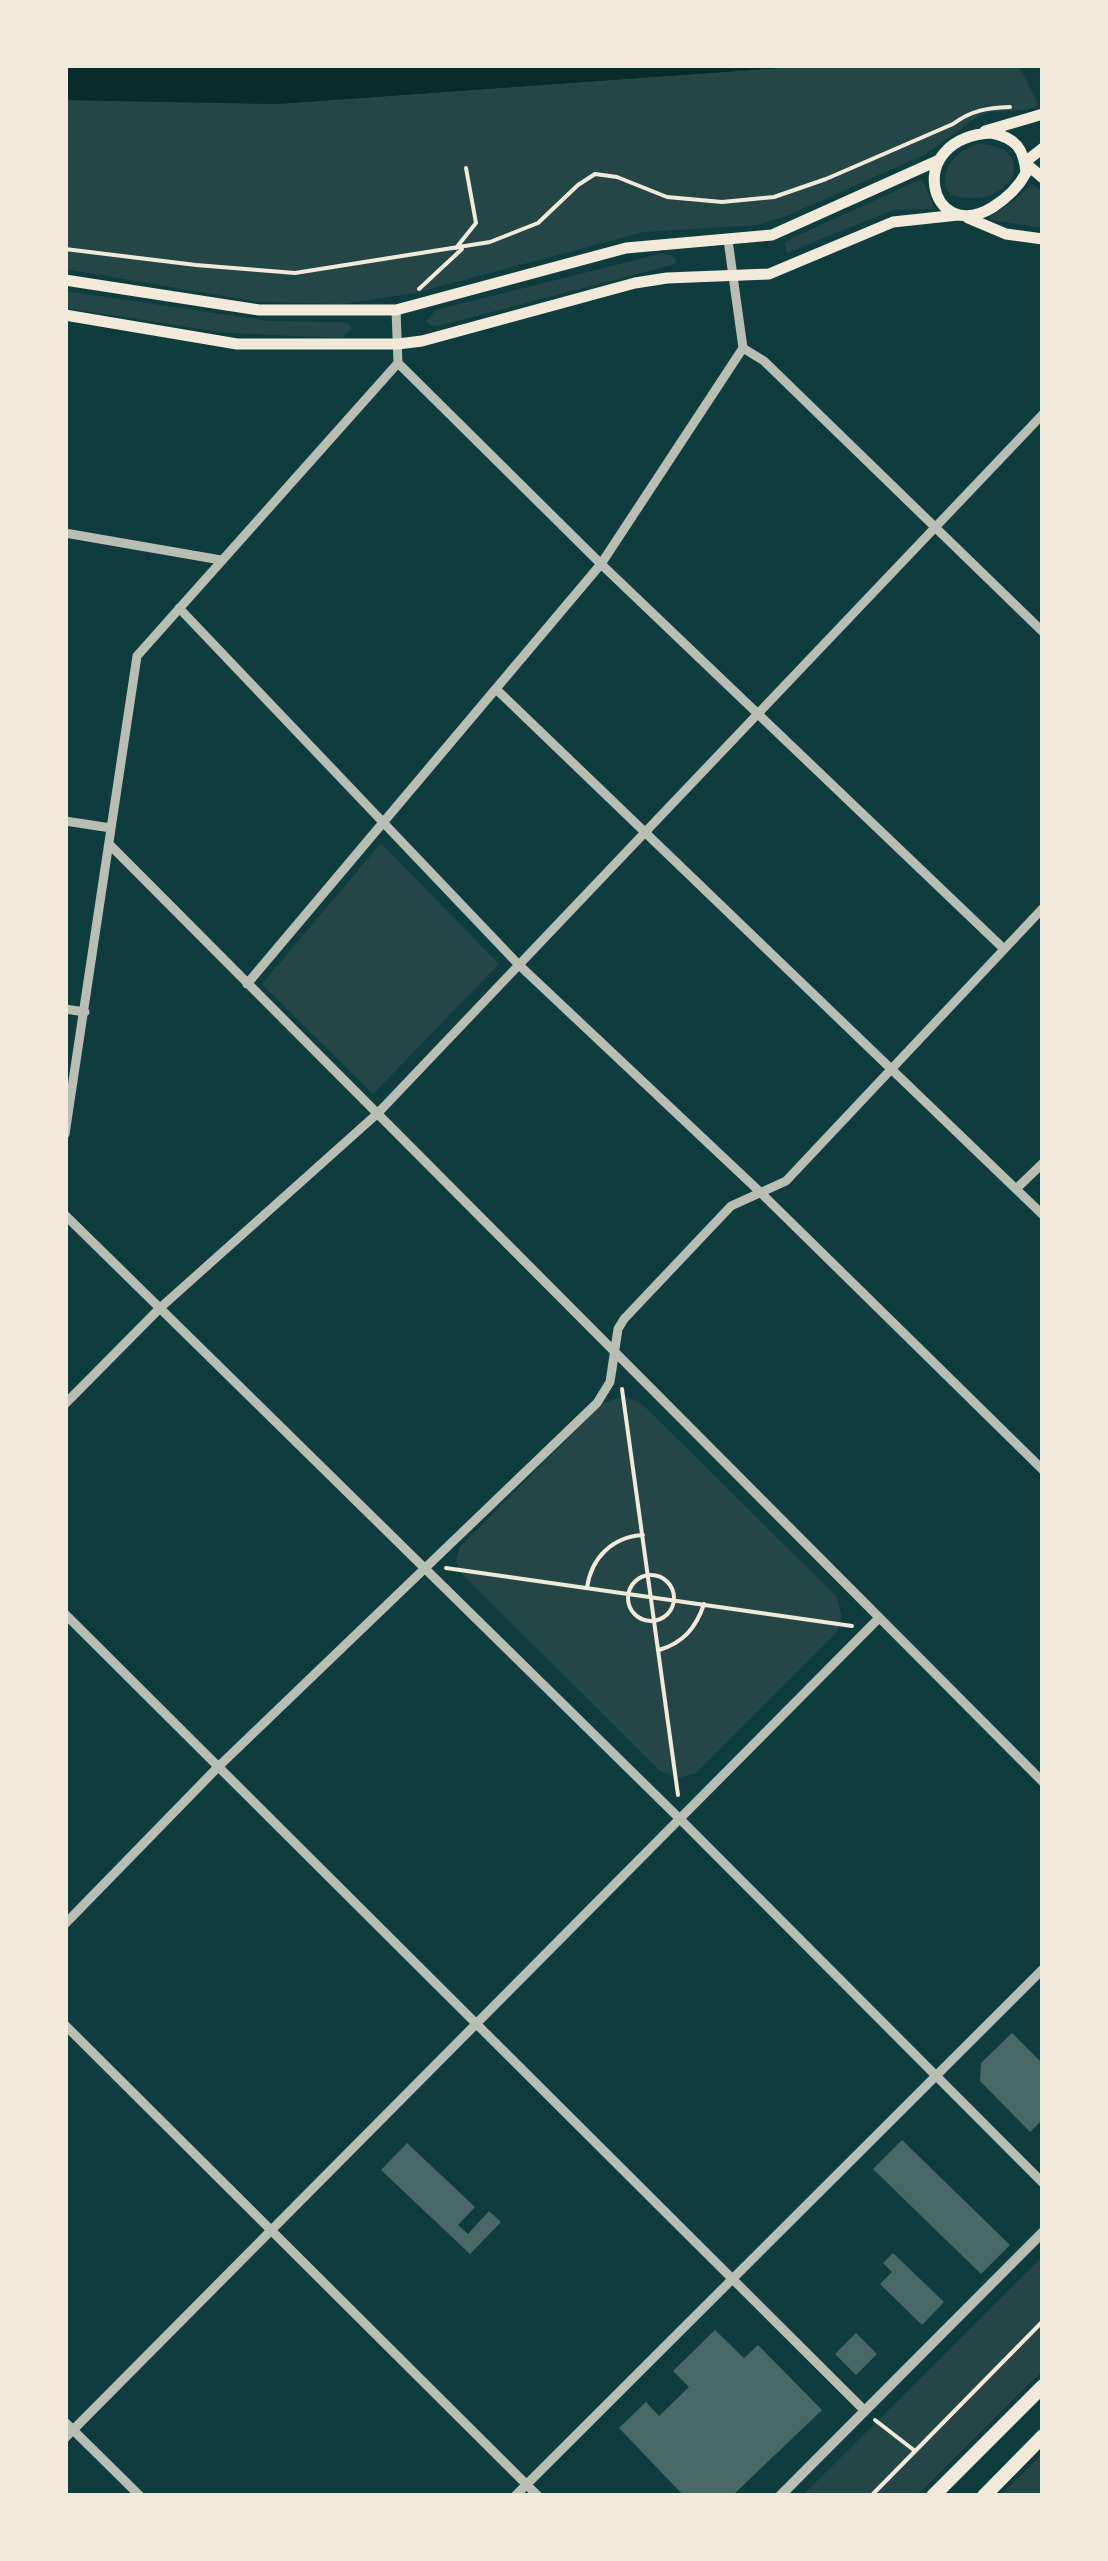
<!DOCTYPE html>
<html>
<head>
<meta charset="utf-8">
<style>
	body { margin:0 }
	#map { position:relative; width:1108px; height:2561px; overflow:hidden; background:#0f3d3e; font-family:"Public Sans",sans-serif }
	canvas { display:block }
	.frame { position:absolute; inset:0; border:68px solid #f1e9da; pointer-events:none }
</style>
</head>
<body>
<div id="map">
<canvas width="1108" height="2561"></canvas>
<div class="frame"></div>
</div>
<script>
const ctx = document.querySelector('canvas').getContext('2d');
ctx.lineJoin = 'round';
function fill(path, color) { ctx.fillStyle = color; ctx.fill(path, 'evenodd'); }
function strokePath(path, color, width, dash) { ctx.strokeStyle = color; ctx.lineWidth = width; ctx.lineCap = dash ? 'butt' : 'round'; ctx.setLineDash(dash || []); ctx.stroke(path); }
fill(new Path2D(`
	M820,65h198l21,40 -13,5 -36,2 -13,5 -51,37 -137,61 -31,10 -114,7 -229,61 -72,11 -84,-2 -194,-33v-169l212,4z
	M977,144c65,1 38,69 -26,51l-6,-8c-2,-23 12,-35 32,-43z
	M922,179l13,30 -42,1 -106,43 -2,-10 9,-6z
	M1032,184l11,8v36l-52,-8 -1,-4 23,-14z
	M660,254l11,1 5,4 -1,5 -233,61 -10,1 -6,-5 10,-11z
	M65,291l204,30 71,1 8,1 4,6 -10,9 -114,-5 -163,-25z
	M381,843l118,121 -126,130 -111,-110z
	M625,1396l18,9 193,191 6,20 -5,16 -141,141 -18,5 -18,-7 -200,-199 -4,-13 4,-12 143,-144z
	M1043,2256v114l-127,126h-114z
	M1043,2453v43h-43z`), '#244646');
fill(new Path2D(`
	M65,65h755l-543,39 -212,-4z`), '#0a2a2b');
fill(new Path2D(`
	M1012,2033l31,31v55l-13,13 -50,-51 1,-18z
	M902,2140l108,105 -29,29 -108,-105z
	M407,2143l68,64 -17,18 10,9 21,-23 12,11 -31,32 -89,-84z
	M893,2253l51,49 -22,23 -42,-41 12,-12 -9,-9z
	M715,2330l29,28 14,-13 64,65 -90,86h-48l-65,-68 27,-26 13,14 30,-29 -16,-16z
	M856,2333l21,21 -21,21 -21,-21z`), '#486865');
strokePath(new Path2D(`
	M456,248l20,-25 -10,-55
	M65,249l131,16 99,8 195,-31 48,-19 40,-38 17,-11 22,3 50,20 55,5 52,-5 52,-18 127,-55c19,-14 34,-16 57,-17
	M419,289l43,-40
	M622,1389l56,406
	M446,1568l406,58
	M628 1598a23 23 0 1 1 46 0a23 23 0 1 1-46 0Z
	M587,1588c4,-30 25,-51 56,-53
	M659,1650c24,-7 37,-22 45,-46
	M875,2420l40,31
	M871,2496l172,-175`), '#f1e9da', 4);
strokePath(new Path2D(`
	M728,240l15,108 21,13 279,271
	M398,363l203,201 403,385
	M65,533l156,27
	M179,608l339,356 242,228 283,278
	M496,689l547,526
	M65,821l46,7
	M109,844l934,938
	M247,984l354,-420 142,-216
	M65,1009l20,3
	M65,1134l72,-478 261,-293 -2,-53
	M1016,1189l27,-26
	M65,1215l616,605 362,363
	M65,1404l95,-96 218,-195 665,-699
	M65,1614l799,796
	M65,1924l153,-157 379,-364 13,-21 8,-53 6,-10 107,-113 55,-25 257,-273
	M65,2025l473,471
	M65,2422l75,74
	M65,2438l814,-820
	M515,2496l528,-527`), '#b8beb3', 9);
strokePath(new Path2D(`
	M780,2496l263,-264`), '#b8beb3', 10);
strokePath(new Path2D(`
	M985,131l58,-17
	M992,133c24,5 32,16 34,40 -8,15 -19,25 -33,34 -64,40 -91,-70 -1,-74z
	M1025,162l18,-14
	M1025,163l18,15
	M968,218l38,16 37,5
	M65,280l194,30h137l230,-62 146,-13 167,-75
	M65,315l172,29h161l24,-3 213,-58 32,-5 102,-4 124,-52 65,-7`), '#f1e9da', 11);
strokePath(new Path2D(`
	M933,2496l110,-110
	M984,2496l59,-60`), '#f1e9da', 14);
</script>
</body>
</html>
